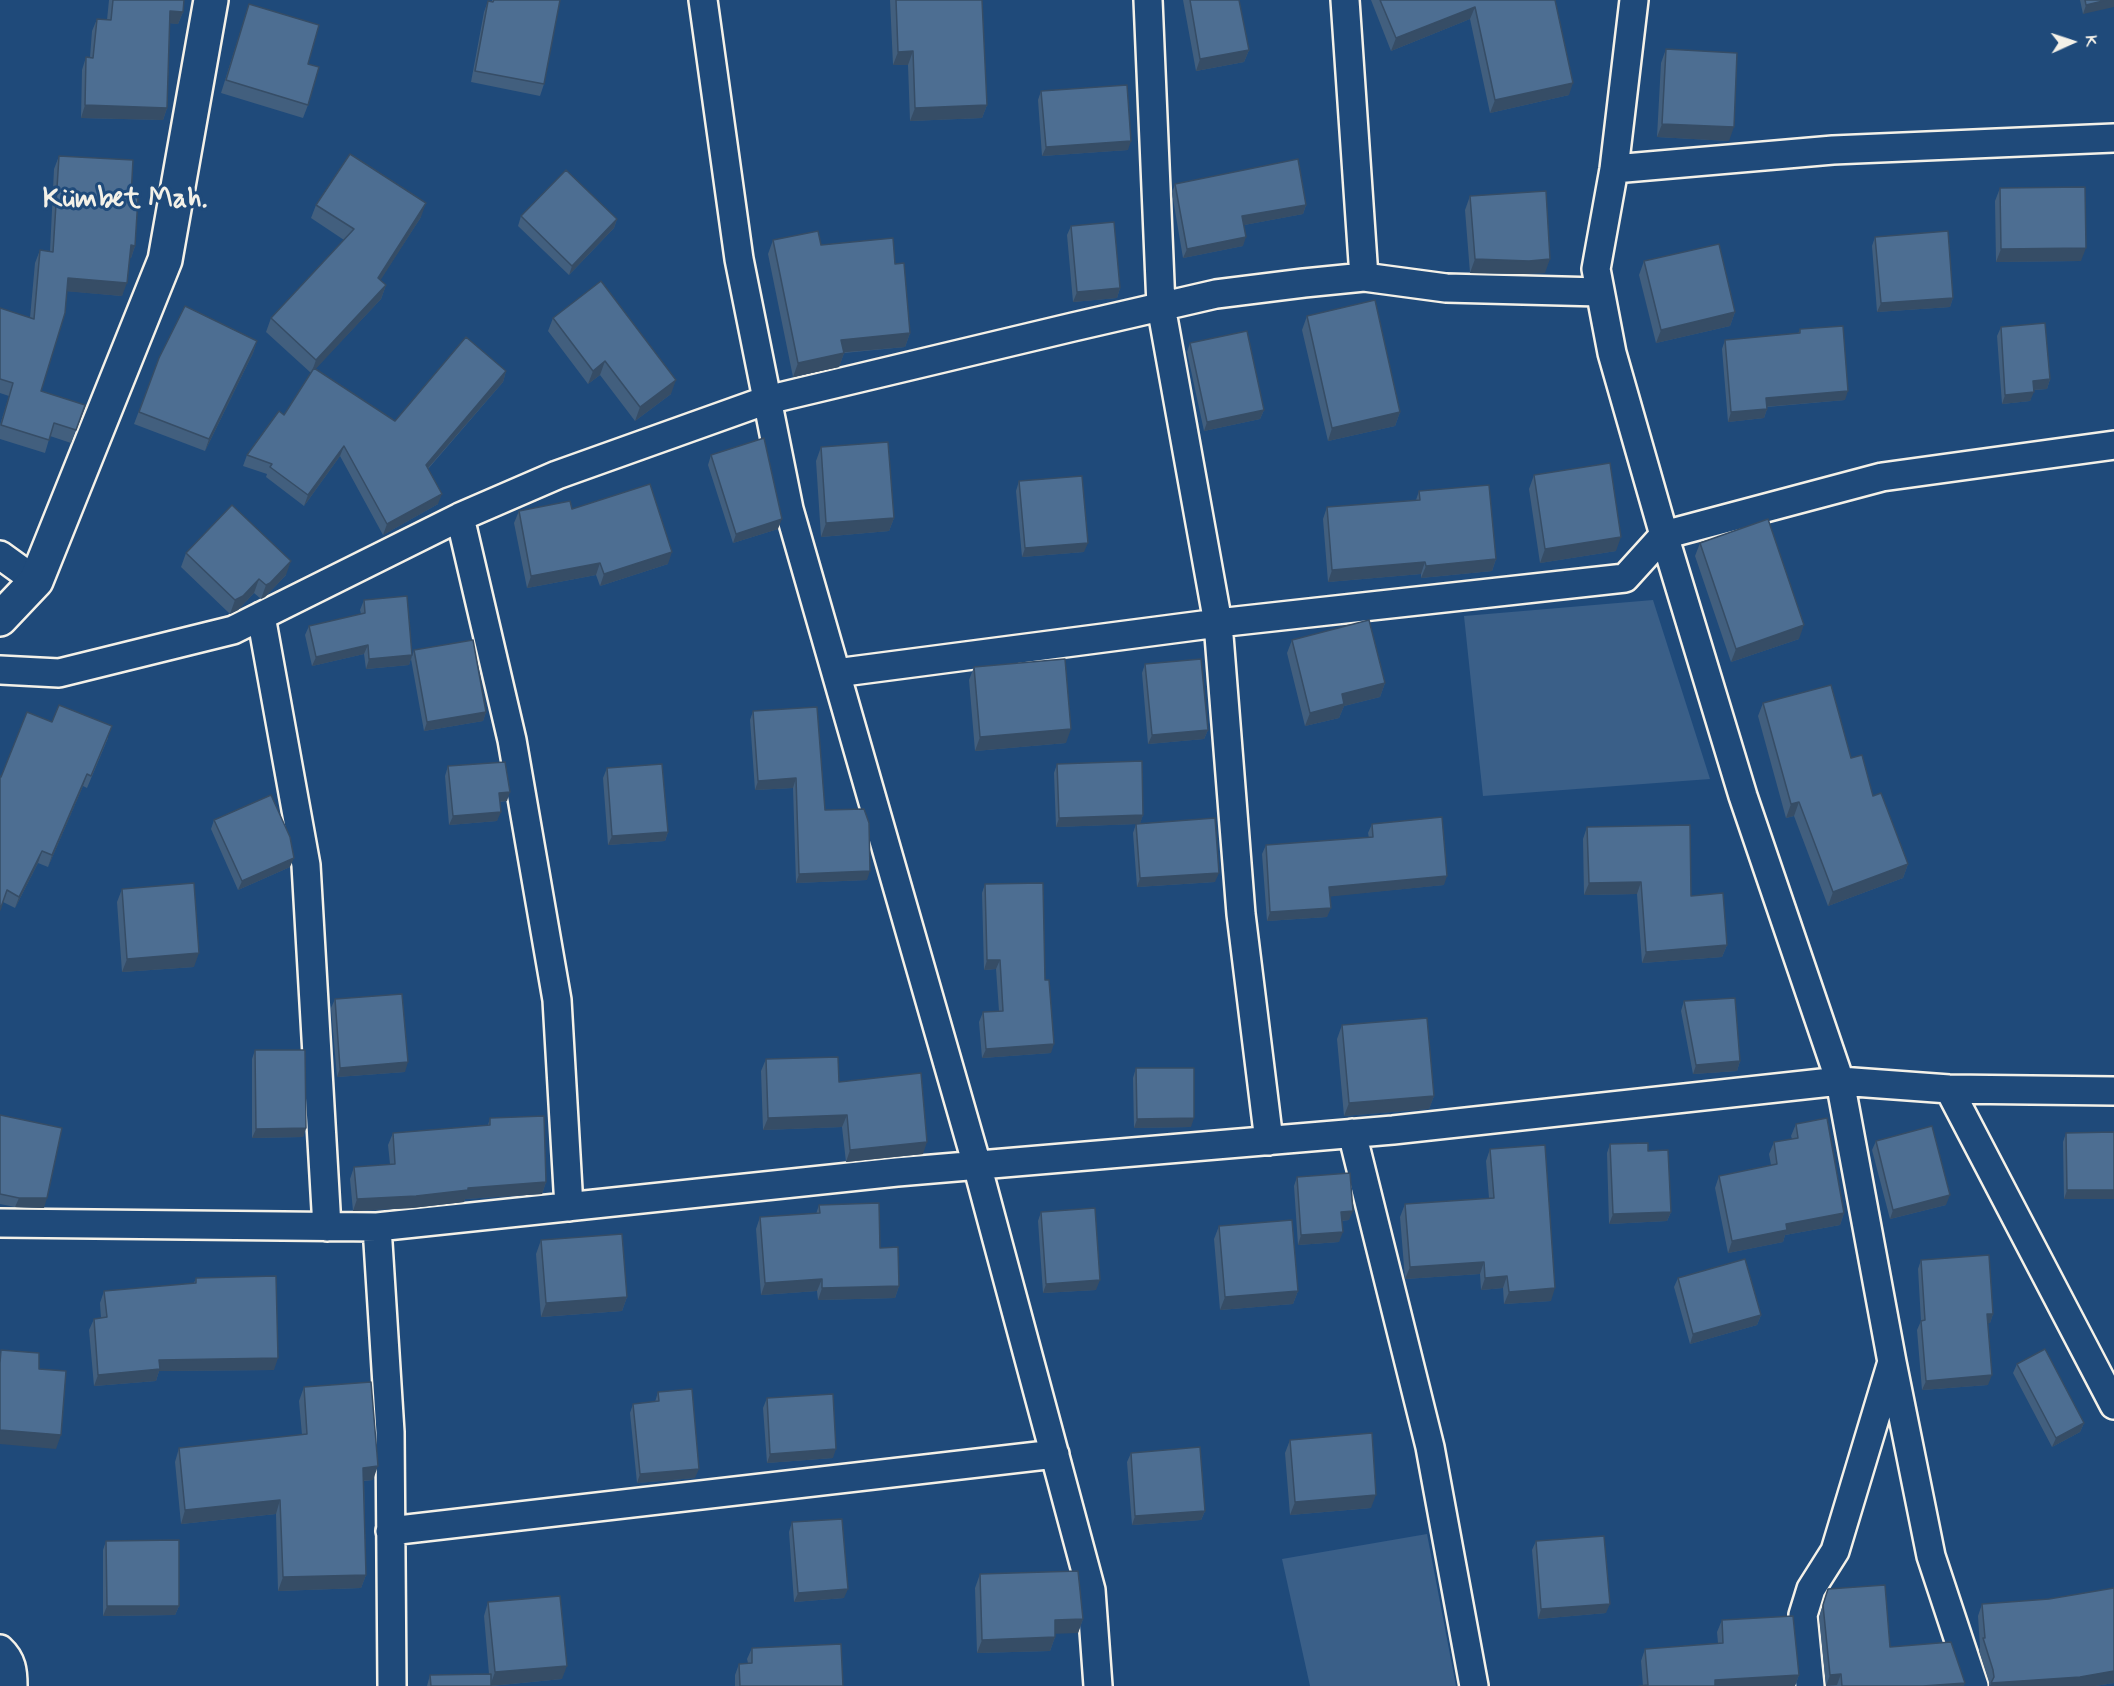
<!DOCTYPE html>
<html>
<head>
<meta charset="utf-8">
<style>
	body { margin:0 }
	#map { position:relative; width:2114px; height:1686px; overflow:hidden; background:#1f4a7a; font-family:Mynerve,sans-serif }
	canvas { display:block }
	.north { position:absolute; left:2042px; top:12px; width:60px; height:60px; -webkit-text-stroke:4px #1f4a7a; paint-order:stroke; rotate:87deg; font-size:16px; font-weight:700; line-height:24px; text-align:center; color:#f4f1e8 }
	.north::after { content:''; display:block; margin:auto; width:21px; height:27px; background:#f4f1e8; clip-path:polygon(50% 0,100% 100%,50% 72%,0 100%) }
</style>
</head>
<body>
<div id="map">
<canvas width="2114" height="1686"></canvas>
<div class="north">K</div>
</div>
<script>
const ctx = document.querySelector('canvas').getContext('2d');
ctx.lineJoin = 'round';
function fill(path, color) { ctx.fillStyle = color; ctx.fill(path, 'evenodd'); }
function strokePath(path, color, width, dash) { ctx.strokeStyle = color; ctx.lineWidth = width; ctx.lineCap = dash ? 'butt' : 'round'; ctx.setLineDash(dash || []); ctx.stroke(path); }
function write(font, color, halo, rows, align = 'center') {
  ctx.font = font + ' Mynerve,sans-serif'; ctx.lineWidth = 6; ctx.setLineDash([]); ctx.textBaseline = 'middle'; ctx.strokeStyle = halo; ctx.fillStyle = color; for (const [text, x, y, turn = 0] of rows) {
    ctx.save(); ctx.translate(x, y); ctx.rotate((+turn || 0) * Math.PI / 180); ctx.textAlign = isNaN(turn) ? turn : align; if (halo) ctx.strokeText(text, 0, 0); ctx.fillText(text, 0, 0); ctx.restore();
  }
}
fill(new Path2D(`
	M1653,600l57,179 -227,17 -19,-180z
	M1427,1534l29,152h-146l-28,-127z`), '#3a5f88');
const minor = new Path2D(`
	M703,0l36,259 50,250 188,656 114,425 7,96
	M1148,0l13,306 57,317 23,291 28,227
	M1345,0l19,277
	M1634,0l-20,169 -18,100 16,84 52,182 79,261 97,285 52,281 39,194 43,130
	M1614,169l219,-19 281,-12
	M460,517l52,223 45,260 12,207
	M0,555l36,26
	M261,616l45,249 21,362
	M0,670l59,3 174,-43 227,-113 97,-42 210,-75 306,-73 143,-33 88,-11 60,-6 82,11 154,4
	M836,673l382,-50 407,-45 39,-43 218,-58 232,-32
	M1949,1089l165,316
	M1352,1133l78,314 44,239
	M0,1223l377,4 520,-55 496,-42 447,-49 109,8 165,2
	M377,1227l13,205 2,254
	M390,1531l665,-77
	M0,1649c12,11 13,22 13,37
	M1810,1686l-7,-71 8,-26 24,-38 56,-186`);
const tertiary = new Path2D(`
	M0,619l36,-38 129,-321 46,-260`);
strokePath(minor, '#f4f1e8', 32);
strokePath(tertiary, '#f4f1e8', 38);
strokePath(minor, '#1f4a7a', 27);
strokePath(tertiary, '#1f4a7a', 33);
fill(new Path2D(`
	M109,0h75l-1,12 -5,12 -8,-1 -3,85 -4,12 -82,-2 1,-48 4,-13h4l2,-26 5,-12 10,1z
	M492,0h68l-16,84 -4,12 -69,-14 13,-70 4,-11h4z
	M890,0h92l5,105 -5,13 -72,3 -2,-56h-15z
	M1183,0h56l10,50 -5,12 -48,9z
	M1371,0h184l14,95 -79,18 -20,-94 -79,32z
	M2080,0h34l-31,14z
	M249,4l59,60v41l-5,13 -82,-25z
	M1666,49l63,92 -72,-4 4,-74z
	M1041,91l87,59 -86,6 -4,-56z
	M59,156l72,41 4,49 -4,12h-2l-7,38 -55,-5 -26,100 44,14 -14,38 -21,-7 -5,17 -45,-14v-14l9,-29 -9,-3v-85l30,10 5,-55 5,-13 10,1 4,-82z
	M1175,184l131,21 -3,9 -59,11 -1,21 -60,12 -11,-65z
	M2000,188l81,73 -85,1 -1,-61z
	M1470,196l75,77 -21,1 -54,-1 -5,-63z
	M316,205l105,12 -41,63 6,5 -5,14 -66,70 80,52 111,-50 -3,11 -75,87 10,35 -55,31 -43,-79 -36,50 -38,-29 1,-3 -24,-8 4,-11 37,-40 27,-42 -45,-41 5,-14 73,-78 -33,-22z
	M521,216l96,3 -3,9 -45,47 -51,-49z
	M1071,226l49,62 -3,10 -44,4 -6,-67z
	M1875,237l78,61 -3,9 -73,5 -5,-66z
	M773,240l122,24 15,69 -5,14 -61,6 -5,14 -46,10 -25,-123z
	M1644,261l91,51 -5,14 -74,17 -17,-68z
	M1307,316l93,96 -5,14 -67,15 -26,-111z
	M553,318l118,76 -36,27 -35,-46 -12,9 -40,-53z
	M2001,327l49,52 -3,10 -14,1 -3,11 -28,3 -5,-68z
	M1800,329l45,71 -78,7v2l-3,9 -36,4 -6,-73 3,-9 73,-6z
	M257,341l-4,12 -48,98 -71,-27 25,-66z
	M1190,343l74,67 -4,9 -56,12 -17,-79z
	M821,447l73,71 -5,13 -68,6 -5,-76z
	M711,455l67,74 -45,14 -25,-78z
	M1534,475l82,76 -76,12 -11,-74z
	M1019,481l65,71 -62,5 -6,-66z
	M1419,491l77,68 -4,12 -71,7v-4l-93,8 -5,-63 4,-12 89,-7z
	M572,509l96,55 -68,22 -4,-11 -69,13 -13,-65 5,-12z
	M1700,543l99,96 -68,23 -36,-106z
	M186,553l100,22 -21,22 -4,2 -7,-6 -16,17 -8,4 -49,-47z
	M364,600l48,55 -3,10 -43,4 -2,-15 -52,12 -7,-31 4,-9 52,-12 -1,-4z
	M1292,640l93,43 -5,14 -36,9 -5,12 -34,8 -18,-73z
	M414,650l72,62 -3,9 -59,10 -13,-72z
	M1145,664l63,66 -4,9 -56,5 -6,-71z
	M974,667l92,76 -91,8 -6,-71z
	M1763,703l88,55 22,38 35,68 -5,14 -75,28 -34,-90 -8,2 -28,-102z
	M753,711l72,99 42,70 -71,3 -3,-95 -38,2 -5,-70z
	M52,722l56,16 -21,50 -4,-2 -35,81 -10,-4 -23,45 -12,-6 -2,-125z
	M1057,764l86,51 -3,8 75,59 -78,5 -4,-54 3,-9 -80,3 -2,-54z
	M448,766l59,35 -7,1 -3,19 -48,4 -4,-49z
	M607,768l61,64 -3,9 -57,4 -5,-67z
	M214,820l76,47 -52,23 -27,-61z
	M1372,824l72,61 -114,11 -3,21 -60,4 -5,-67 4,-9 103,-7 -1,-5z
	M1587,827l104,69 36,49 -5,12 -80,6 -5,-69 -53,1 -1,-56z
	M985,884l60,96 6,73 -69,5 -3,-36 4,-10 16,-1 -3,-42 -12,1 -2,-77z
	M122,889l72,78 -72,5 -5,-70z
	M335,999l70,73 -68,5 -6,-69z
	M1684,1001l56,60 -3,10 -44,3 -12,-63z
	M1342,1025l92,71 -5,13 -85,7 -7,-77z
	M255,1050l51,78 -3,9 -51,1v-79z
	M766,1059l73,23 84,72 -77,8 -4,-35 -79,3 -2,-59z
	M1136,1068l55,59 -57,1 -1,-50z
	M0,1115l44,93 -29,-1 -15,-3z
	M490,1118l56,64 -4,12 -77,5 -1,3 -52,6 -59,3 -3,-32 4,-12 36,-3 -2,-19 5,-12 95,-8z
	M1796,1124l48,89 -4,12 -55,10 -2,7 -55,11 -13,-65 4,-12 52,-11 -2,-11 5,-12 18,-3 -1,-3z
	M2114,1132v67h-50l-1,-57 3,-9z
	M1876,1141l70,64 -56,14 -18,-69z
	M1610,1144l38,7 23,61 -4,9 -58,3 -2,-71z
	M1490,1149l61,152 -47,3 -1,-16 -22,2 -1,-16 -75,5 -5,-62 5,-13 84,-6 -3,-37z
	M1297,1177l52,43 -7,1 -3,21 -41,3 -4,-59z
	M819,1205l61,43 19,38 -4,12 -77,2 -1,-9 -56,4 -5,-66 4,-12 56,-3z
	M1041,1212l55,78 -53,3 -5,-72z
	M1219,1226l79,65 -5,13 -73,6 -6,-71z
	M541,1240l86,57 -5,14 -81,6 -5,-63z
	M1921,1260l72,54 -3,9h-2v62l-66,5 -5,-60 4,-9 -3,-52z
	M196,1278l78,92 -115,1 -3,10 -62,5 -5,-56 5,-11 7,-1 -1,-15 4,-12 90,-8z
	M1678,1278l83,37 -4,10 -67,19 -16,-57z
	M2017,1364l67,59 -4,9 -28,15 -39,-74z
	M304,1387l69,93 -9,1 2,94 -5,13 -83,3 -2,-77 -95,10 -6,-62 4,-14 123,-13 -3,-34z
	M658,1392l37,86 -58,5 -7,-70 3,-9 22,-2z
	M767,1398l66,60 -66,5 -4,-55z
	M1290,1440l81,68 -81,7 -5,-62z
	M1131,1453l74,58 -4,9 -69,5 -5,-63z
	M792,1522l52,76 -50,4 -5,-70z
	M106,1541l73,65 -4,9 -72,1v-66z
	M1536,1541l70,72 -68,6 -6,-69z
	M980,1574l103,45 -5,14h-23v4l-5,14 -73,2 -2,-65z
	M2114,1588v95l-19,3h-106v-4l-10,-31 1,-4 -2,-31 4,-12 67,-5z
	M1828,1589l62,58 74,39h-138l-7,-69z
	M488,1602l74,77 -71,7h-64l3,-11 59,-1 -5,-58z
	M1722,1620l77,55 -4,11h-156h4l-2,-25 4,-12 73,-6 -1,-11z
	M752,1648l91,38h-108v-11l4,-11 9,-1 -1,-4z`), '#425f7e');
fill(new Path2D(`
	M2107,0h7v7l-31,7 3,-9z
	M1475,7l-5,12 -79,32 5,-13z
	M170,11l13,1 -5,12 -13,-1z
	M1249,50l-5,12 -48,9 4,-12z
	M913,51l-5,14h-15l5,-13z
	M1573,83l-4,12 -79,18 5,-13z
	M85,105l82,3 -4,12 -82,-2z
	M987,105l-5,13 -72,3 5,-13z
	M1662,124l72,3 -5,14 -72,-4z
	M1131,141l-3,9 -86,6 4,-9z
	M426,203l-5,14 -48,75 5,-14z
	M1306,205l-3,9 -64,12 3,-10z
	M617,219l-3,9 -45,47 3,-9z
	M1246,237l-3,9 -60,12 4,-9z
	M131,245l4,1 -4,12h-5z
	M2086,248l-5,13 -85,1 5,-13z
	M1475,259h75l-5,14 -21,1 -54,-1z
	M68,278l59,5 -5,13 -59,-5z
	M386,285l-5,14 -70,75 5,-14z
	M1120,288l-3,10 -44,4 4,-10z
	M1953,298l-3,9 -73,5 4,-9z
	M1735,312l-5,14 -74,17 5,-13z
	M910,333l-5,14 -69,6 5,-13z
	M257,341l-4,12 -48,98 4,-12z
	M844,353l-5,14 -46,10 5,-14z
	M605,361l-5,14 -12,9 5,-13z
	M506,371l-3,11 -81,93 4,-10z
	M2050,379l-3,10 -17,1 3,-9z
	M676,380l-5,14 -36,27 5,-14z
	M1848,391l-3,9 -82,7 3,-9z
	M2034,392l-4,9 -28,3 3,-9z
	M1767,409l-3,9 -36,4 3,-10z
	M1264,410l-4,9 -56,12 3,-9z
	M1400,412l-5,14 -67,15 4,-13z
	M344,446l-4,10 -36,50 4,-11z
	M442,494l-4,10 -55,31 4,-11z
	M894,518l-5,13 -68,6 5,-14z
	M782,519l-4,10 -45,14 3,-9z
	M1621,537l-5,14 -76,12 5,-14z
	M1088,543l-4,9 -62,5 3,-9z
	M672,552l-4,12 -68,22 4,-12z
	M1496,559l-4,12 -71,7 5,-12z
	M291,561l-5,14 -21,22 -4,2 5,-14z
	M1425,562l-4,12 -93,8 4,-12z
	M600,563l-4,12 -69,13 4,-12z
	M259,579l-5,14 -16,17 -8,4 5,-14z
	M1804,625l-5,14 -68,23 5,-13z
	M368,645l-4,9 -52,12 4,-9z
	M412,655l-3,10 -43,4 3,-10z
	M1385,683l-5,14 -36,9 -5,12 -34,8 5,-13 32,-19z
	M486,712l-3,9 -59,10 3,-9z
	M1071,729l-5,14 -91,8 5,-14z
	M1208,730l-4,9 -56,5 4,-9z
	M87,774l-4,12 -35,81 4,-12z
	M796,778l-3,10 -38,2 3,-9z
	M510,792l-3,9 -11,1 3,-9z
	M1799,802l-5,14 -8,2 5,-14z
	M501,812l-4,9 -48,4 4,-9z
	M1143,815l-3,9 -84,3 3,-9z
	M668,832l-3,9 -57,4 4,-9z
	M42,851l-4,12 -23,45 4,-11z
	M294,858l-4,9 -52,23 4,-9z
	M1908,864l-5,14 -75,28 5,-14z
	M870,871l-3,9 -71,3 3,-9z
	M1219,873l-4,9 -78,5 3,-9z
	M1447,876l-3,9 -118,12 3,-10z
	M1641,882l-4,12 -53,1 5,-12z
	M1331,908l-4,9 -60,4 3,-9z
	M1727,945l-5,12 -80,6 4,-11z
	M199,953l-5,14 -72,5 5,-13z
	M987,960h13l-4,9 -12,1z
	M1054,1044l-3,9 -69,5 4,-9z
	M1740,1061l-3,10 -44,3 3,-9z
	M408,1062l-3,10 -68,5 3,-9z
	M1434,1096l-5,13 -85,7 5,-13z
	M847,1115l-5,12 -79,3 5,-12z
	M1194,1118l-3,9 -57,1 3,-9z
	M306,1128l-3,9 -51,1 4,-9z
	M927,1142l-4,12 -77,8 4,-12z
	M546,1182l-4,12 -77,5 -1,3 -52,6 -59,3 4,-12 111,-11z
	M2067,1190h47v9h-50z
	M1950,1195l-4,10 -56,14 3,-9z
	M19,1198h28l-3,10 -29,-1z
	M1353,1211l-4,9 -11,1 3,-9z
	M1671,1212l-4,9 -58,3 4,-10z
	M1844,1213l-4,12 -55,10 -2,7 -55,11 4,-12 54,-17z
	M1343,1232l-4,10 -41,3 3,-10z
	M1484,1262l-4,12 -75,5 5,-12z
	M1507,1276l-4,12 -22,2 4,-12z
	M822,1279l-5,12 -56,4 4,-12z
	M1100,1280l-4,10 -53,3 3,-9z
	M899,1286l-4,12 -77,2 4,-12z
	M1555,1288l-4,13 -47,3 5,-12z
	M1298,1291l-5,13 -73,6 5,-13z
	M627,1297l-5,14 -81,6 5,-14z
	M1987,1314h6l-3,9 -6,1z
	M1761,1315l-4,10 -67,19 3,-10z
	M278,1358l-4,12 -115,1 -3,10 -62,5 4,-11 61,-15z
	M1992,1375l-4,10 -66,5 4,-9z
	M2084,1423l-4,9 -28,15 4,-9z
	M0,1430l61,5 -5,14 -56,-5z
	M836,1449l-3,9 -66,5 3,-9z
	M378,1466l-5,14 -15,1 5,-13z
	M699,1469l-4,9 -58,5 3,-9z
	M1376,1495l-5,13 -81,7 5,-13z
	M280,1500l-4,14 -95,10 4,-14z
	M1205,1511l-4,9 -69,5 3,-9z
	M366,1575l-5,13 -83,3 5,-14z
	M848,1589l-4,9 -50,4 4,-9z
	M1610,1604l-4,9 -68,6 3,-10z
	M107,1606h72l-4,9 -72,1z
	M1083,1619l-5,14 -28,1 5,-14z
	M1055,1637l-5,14 -73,2 5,-13z
	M567,1666l-5,13 -72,7 5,-14z
	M2114,1671v12l-19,3h-105l1,-3z
	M1841,1674l-4,11 -11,1 4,-11z
	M1799,1675l-4,11h-82l2,-6z
	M1965,1683l-1,3h-41z`), '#364d66');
const building = new Path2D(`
	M113,0h71l-1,12 -13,-1 -3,97 -82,-3 1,-48 7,1 4,-39 14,1z
	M494,0h66l-16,84 -69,-13 13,-70 5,1z
	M896,0h86l5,105 -72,3 -2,-57 -15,1z
	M1190,0h49l10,50 -49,9z
	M1380,0h175l18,83 -78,17 -20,-93 -79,31z
	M2085,0h22l-21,5z
	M249,4l70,21 -11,39 11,3 -11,38 -82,-25z
	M1666,49l71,4 -3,74 -72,-3z
	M1127,85l4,56 -85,6 -5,-56z
	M350,154l76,49 -48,75 8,7 -70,75 -45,-42 83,-89 -38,-24z
	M59,156l74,4 -2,37 7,1 -3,48 -4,-1 -4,38 -59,-5 -3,35 -24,78 44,14 -9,25 -22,-7 -5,17 -48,-15 12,-42 -13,-4v-71l34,11 6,-69 13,2z
	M1298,159l8,46 -64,11 4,21 -59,12 -12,-65z
	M566,170l51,49 -45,47 -51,-50z
	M2085,187l1,61 -85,1 -1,-61z
	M1546,191l4,68 -21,2 -54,-2 -5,-63z
	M1114,222l6,66 -43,4 -6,-66z
	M818,231l3,14 72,-7 2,26 9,-1 6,70 -69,7 3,13 -46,10 -25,-123z
	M1948,231l5,67 -72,5 -6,-66z
	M1719,244l16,68 -74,18 -17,-69z
	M601,281l75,99 -36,27 -35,-46 -12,10 -40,-53z
	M1375,300l25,112 -68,16 -25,-112z
	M185,306l72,35 -48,98 -70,-27 20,-54z
	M2045,323l5,56 -17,2 1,11 -29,3 -4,-68z
	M1843,326l5,65 -82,7 1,11 -36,3 -6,-72 75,-7v-4z
	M1247,331l17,79 -57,12 -17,-79z
	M466,337l40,34 -80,94 16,29 -55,30 -43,-78 -36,49 -38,-28 2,-3 -25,-9 32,-44 5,4 30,-47 81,53z
	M764,438l18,81 -46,15 -25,-79z
	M888,442l6,76 -68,5 -5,-76z
	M1610,463l11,74 -76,12 -11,-74z
	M1082,476l6,67 -63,5 -6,-67z
	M650,484l22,68 -68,22 -4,-11 -69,13 -12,-65 51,-10 2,8z
	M1489,485l7,74 -70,7 -1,-4 -93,8 -5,-63 93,-7 -1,-9z
	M232,505l59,56 -21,22 -4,2 -7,-6 -16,17 -8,4 -49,-47z
	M1768,519l36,106 -68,24 -36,-106z
	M407,596l5,59 -43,4 -1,-14 -52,12 -7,-31 56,-13 -1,-13z
	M1369,620l16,63 -43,11 2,10 -34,9 -18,-73z
	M473,640l13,72 -59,10 -13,-72z
	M1065,659l6,70 -91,8 -6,-70z
	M1201,659l7,71 -56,5 -7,-71z
	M1831,685l20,73 11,-3 11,41 8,-3 27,71 -75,28 -34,-90 -8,2 -28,-101z
	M59,705l53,21 -21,50 -4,-2 -35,81 -10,-4 -23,46 -12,-7 -7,20v-134l1,1 26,-65 25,10z
	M817,707l8,103 39,-1 5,14 1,48 -71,3 -3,-96 -38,3 -5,-70z
	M1142,761l1,54 -84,3 -2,-54z
	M505,762l5,30 -11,1 2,19 -48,4 -5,-50z
	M662,764l6,68 -56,4 -5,-68z
	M271,795l19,42 4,21 -52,23 -28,-61z
	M1442,817l5,59 -118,11 2,21 -61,4 -4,-67 107,-8 -1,-13z
	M1215,818l4,55 -79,5 -4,-54z
	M1690,825l1,71 32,-3 4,52 -81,7 -5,-70 -52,1 -2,-56z
	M194,883l5,70 -72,6 -5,-70z
	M1043,883l2,97h4l5,64 -68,5 -3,-37 20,-1 -3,-51h-13l-2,-76z
	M402,994l6,68 -68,6 -5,-69z
	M1735,998l5,63 -44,4 -12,-64z
	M1427,1018l7,78 -85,7 -7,-78z
	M255,1050h50l1,78 -50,1z
	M838,1057l1,25 82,-9 6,69 -77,8 -3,-35 -79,3 -2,-59z
	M1136,1068h58v50l-57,1z
	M0,1115l62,13 -15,70h-28l-19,-4z
	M544,1116l2,66 -78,6v2l-52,6 -59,3 -3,-32 41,-3 -2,-31 97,-8v-7z
	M1827,1118l17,95 -58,11 1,6 -55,11 -13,-65 58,-12 -3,-22 24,-4 -2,-14z
	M1932,1126l18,69 -57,15 -17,-69z
	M2114,1132v58h-47l-1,-57z
	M1648,1143v8l20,-1 3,62 -58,2 -3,-70z
	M1545,1145l10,143 -46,4 -2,-16 -22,2 -1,-16 -74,5 -5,-63 89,-6 -4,-49z
	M1350,1173l3,38 -12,1 2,20 -42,3 -4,-58z
	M879,1203l1,45 18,-1 1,39 -77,2v-9l-57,4 -5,-66 60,-4 -1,-8z
	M1095,1208l5,72 -54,4 -5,-72z
	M1292,1220l6,71 -73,6 -6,-71z
	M622,1234l5,63 -81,6 -5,-63z
	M1989,1255l4,59h-6l5,61 -66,6 -5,-60 4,-1 -4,-60z
	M1745,1259l16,56 -68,19 -15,-56z
	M276,1276l2,82 -119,2 1,9 -62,6 -4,-56 13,-2 -3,-26 92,-8v-5z
	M2045,1349l39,74 -28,15 -39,-74z
	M1,1350l38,3v16l27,2 -5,64 -61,-5v-67z
	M371,1382l7,84 -15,2 3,107 -83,2 -3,-77 -95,10 -6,-62 128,-14 -3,-47z
	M692,1389l7,80 -59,5 -7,-70 26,-3 -1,-9z
	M833,1394l3,55 -66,5 -3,-56z
	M1372,1433l4,62 -81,7 -5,-62z
	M1200,1447l5,64 -70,5 -4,-63z
	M842,1519l6,70 -50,4 -6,-71z
	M1604,1536l6,68 -69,5 -5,-68z
	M179,1540v66h-72l-1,-65z
	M1078,1571l5,48 -28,1v17l-73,3 -2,-66z
	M1885,1585l5,62 61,-5 14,41 -42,3h-81l-1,-12 -11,1 -7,-70 5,-16z
	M2114,1588v83l-34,6 -89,6 3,-6 -1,-7 -10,-32h2l-3,-34 67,-5z
	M560,1596l7,70 -72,6 -7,-70z
	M1793,1616l6,59 -84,5v6h-76l9,-1 -3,-36 78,-6 -1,-23z
	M841,1644l2,42h-103l-1,-22 13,-1v-15z
	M491,1674v12h-60l-1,-11z`);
fill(building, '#4d6e92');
strokePath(building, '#364d66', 1.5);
write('bold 28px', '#f4f1e8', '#1f4a7a', [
	["Kümbet Mah.",125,201]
]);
</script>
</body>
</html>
